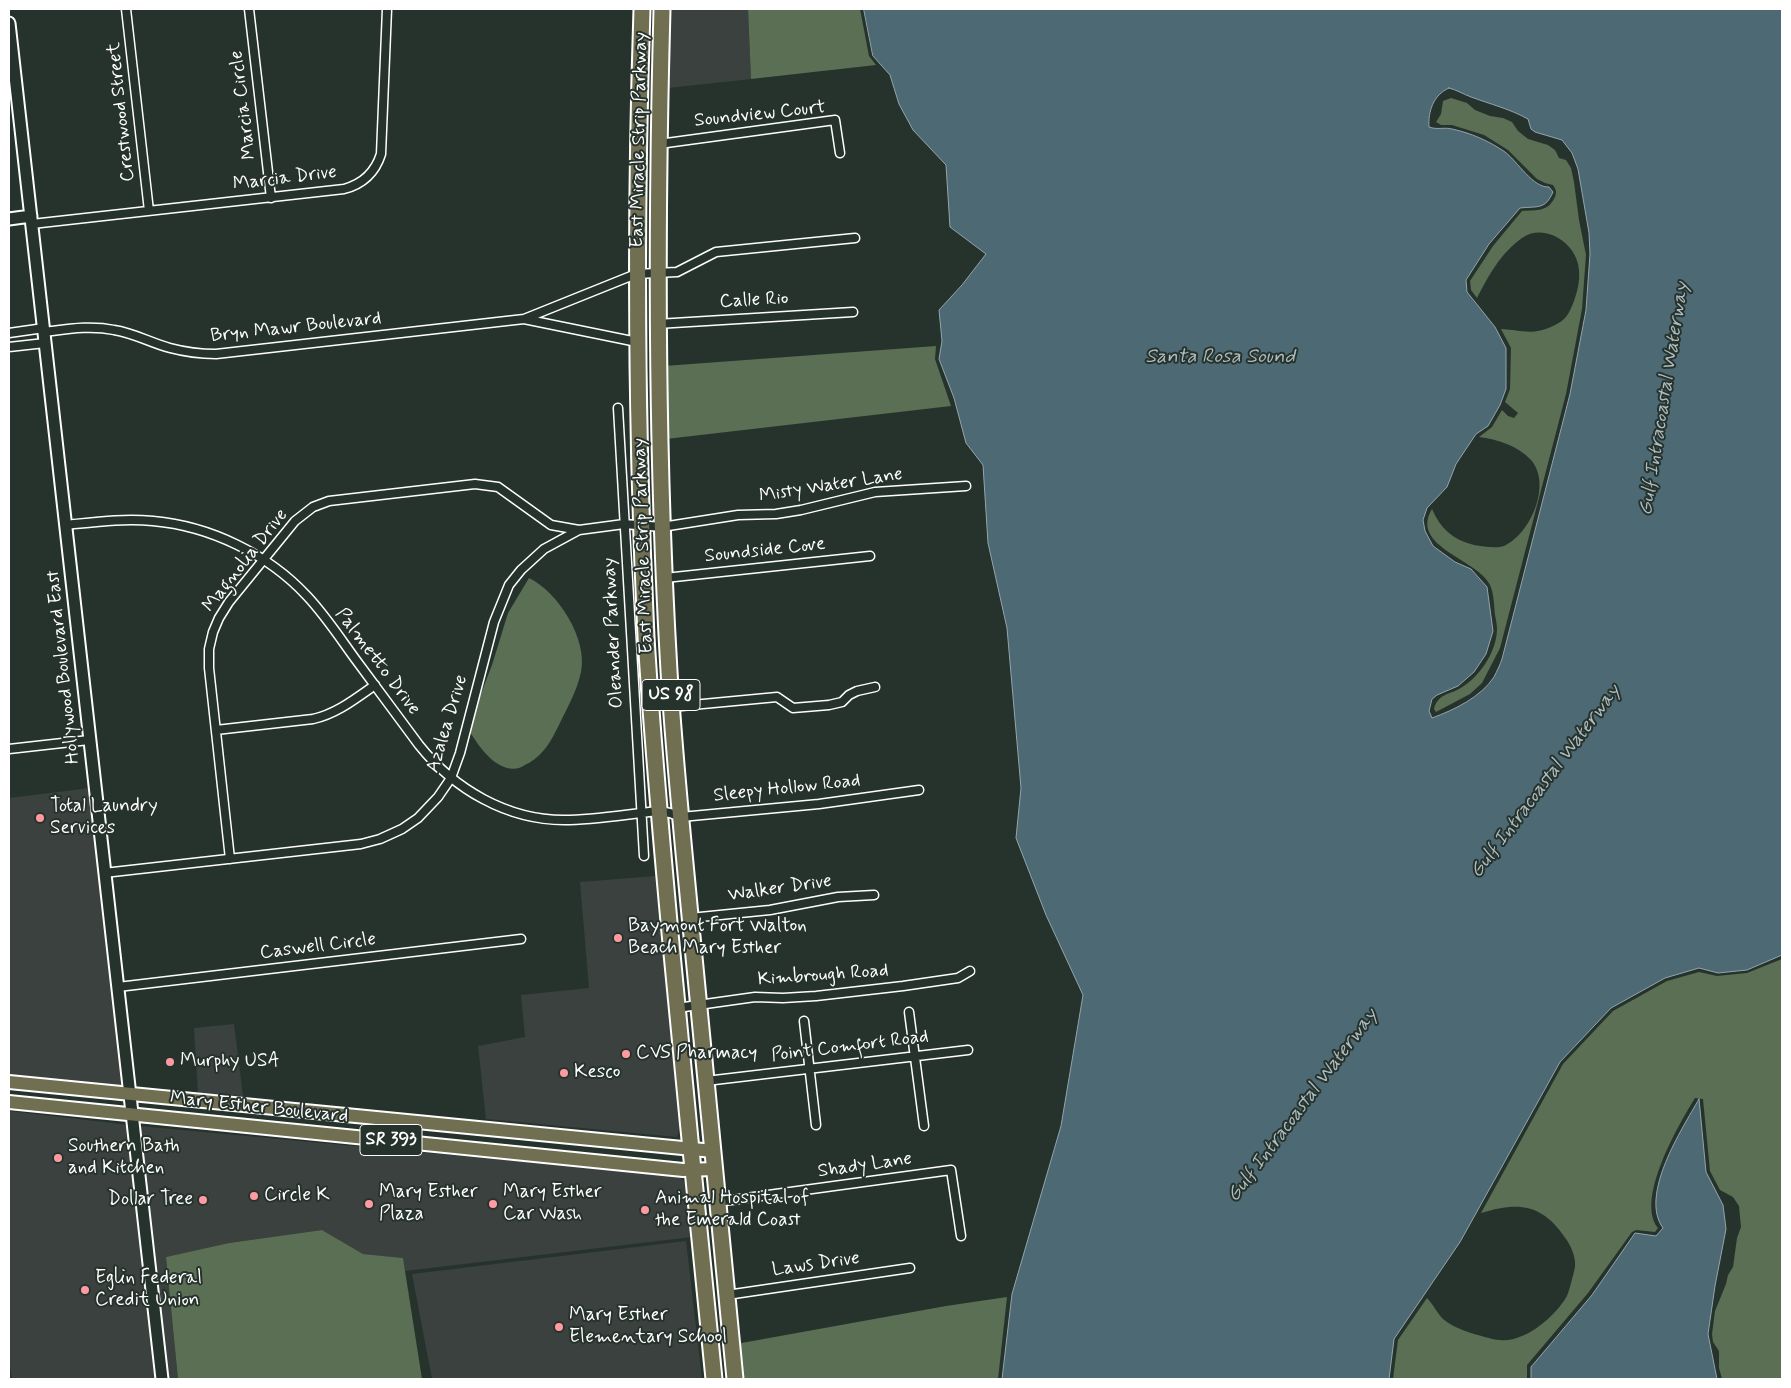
<!DOCTYPE html>
<html>
<head>
<meta charset="utf-8">
<style>
	body { margin:0 }
	#map { position:relative; width:1791px; height:1388px; overflow:hidden; background:#26332d; font-family:Mynerve,sans-serif }
	canvas { display:block }
	.frame { position:absolute; inset:0; border:10px solid #fff; pointer-events:none }
</style>
</head>
<body>
<div id="map">
<canvas width="1791" height="1388"></canvas>
<div class="frame"></div>
</div>
<script>
const ctx = document.querySelector('canvas').getContext('2d');
ctx.lineJoin = 'round';
function fill(path, color) { ctx.fillStyle = color; ctx.fill(path, 'evenodd'); }
function strokePath(path, color, width, dash) { ctx.strokeStyle = color; ctx.lineWidth = width; ctx.lineCap = dash ? 'butt' : 'round'; ctx.setLineDash(dash || []); ctx.stroke(path); }
function write(font, color, halo, rows, align = 'center') {
  ctx.font = font + ' Mynerve,sans-serif'; ctx.lineWidth = 4; ctx.setLineDash([]); ctx.textBaseline = 'middle'; ctx.strokeStyle = halo; ctx.fillStyle = color; for (const [text, x, y, turn = 0] of rows) {
    ctx.save(); ctx.translate(x, y); ctx.rotate((+turn || 0) * Math.PI / 180); ctx.textAlign = isNaN(turn) ? turn : align; if (halo) ctx.strokeText(text, 0, 0); ctx.fillText(text, 0, 0); ctx.restore();
  }
}
fill(new Path2D(`
	M669,9h79l3,70 -83,9z
	M90,788l34,299 -115,-11v-278z
	M655,876l25,249 -3,12 -191,-18 -8,-73 47,-9 -4,-42 68,-7 -9,-106z
	M234,1024l9,72 -45,-3 -4,-65z
	M9,1111l120,14 28,254h-145l-3,-18z
	M139,1126l537,50 7,4 3,6 6,51 -287,34 -3,-13 -39,-4 -41,-24 -93,13 -63,14 12,122h-11z
	M686,1241l16,138h-270l-20,-105z`), '#3b413e');
fill(new Path2D(`
	M748,9h112l9,47 7,9 -125,14z
	M1451,98l16,5 8,7 15,6 13,2 9,4 6,9 10,8 20,6 7,5 4,8 7,2 5,8 3,14 5,38 7,35 -4,54 -16,85 -66,254 -18,35 -12,11 -34,18 -2,-3c4,-15 14,-14 25,-20 20,-11 37,-36 38,-59 0,-5 -1,-10 -2,-15 -1,-9 -1,-22 -5,-30 -12,-26 -81,-38 -58,-76 8,19 21,31 42,36 9,1 21,4 30,1 27,-12 48,-62 27,-86 -13,-14 -34,-21 -52,-23l13,-10 10,-17 6,6 6,2 4,-5 -13,-11 5,-13 1,-41 -10,-19c20,1 31,7 52,-3 13,-6 16,-12 21,-25 4,-12 7,-23 4,-37 -5,-23 -35,-41 -56,-26 -22,16 -33,37 -45,60l-6,-8 -1,-9 23,-35 29,-35c15,-1 26,1 33,-14 2,-6 1,-7 -2,-12l-8,-2 -8,-4 -29,-29 -24,-15 -32,-10h-11l-5,-3 5,-8 2,-13z
	M936,346l-1,13 16,47 -285,33 -2,-73z
	M529,578c29,14 59,61 52,94 -4,19 -14,36 -22,53 -8,16 -15,29 -30,38 -3,1 -7,4 -10,5 -22,5 -39,-20 -49,-36l9,-33 13,-34 16,-52z
	M1782,959v420h-60l-3,-11v-17l-6,-9 -1,-8 3,-23 11,-27 2,-9 5,-8 4,-29 4,-11 -2,-21 -6,-9 -13,-7 -10,-19 -7,-72 -8,-1c-16,26 -60,101 -37,130l-3,4 -19,-2 -4,2 -44,61 -61,72v14h-134l5,-39 29,-42c6,6 10,15 16,21 12,10 28,14 42,18 5,1 10,3 15,3 24,3 55,-23 67,-44 2,-4 7,-24 8,-29 1,-10 -4,-21 -9,-28 -23,-35 -47,-38 -85,-26l82,-149 50,-53 54,-30 32,-9 18,4 30,-3z
	M322,1230l41,24 40,4 19,121h-244l-12,-122 63,-14z
	M1007,1297l-9,82h-258l-4,-35 210,-38z`), '#5a6f53');
const water = new Path2D(`
	M864,9h918v946l-35,15 -29,3 -19,-5 -34,10 -54,30 -51,54 -100,180 -66,97 -5,40h-387l10,-85 49,-168 22,-131 -37,-80 -30,-77 5,-50 -14,-160 -19,-85 -5,-78 -17,-22 -12,-45 -15,-39 3,-18 -3,-31 23,-25 24,-31 -36,-27 -4,-62 -33,-35 -14,-26 -9,-29 -17,-19zM1449,88c8,2 14,6 22,9 19,7 39,12 57,22l3,10 4,3 27,8 10,13 6,16 11,64 1,21 -4,56 -16,84 -68,265c-2,6 -5,12 -8,18 -13,20 -40,33 -62,41l-3,-7 3,-12 5,-4 21,-9 16,-14 12,-18 7,-23 -6,-44 -16,-18 -16,-7 -22,-16 -8,-15 -2,-11 4,-12 20,-21 9,-23 20,-30 12,-8 12,-21 6,-16v-41l-11,-21 -28,-35 -1,-12 23,-36 31,-36c18,-2 25,2 33,-16l-4,-5c-16,1 -31,-25 -44,-35 -16,-11 -34,-19 -53,-23 -7,-2 -15,1 -23,-2 -1,-15 4,-32 20,-39z
	M1699,1099l7,73 17,33 3,24 -11,57 -7,48 9,45h-186v-12l61,-72 43,-62 21,3 7,-8c-24,-33 19,-99 36,-129z`);
fill(water, '#4d6973');
strokePath(water, '#94a5ab', 1);
const street = new Path2D(`
	M126,9l23,202
	M249,9l22,189
	M659,144l176,-24 5,33
	M32,224l312,-35c19,-5 31,-16 37,-35l6,-145
	M524,319l113,23
	M657,324l196,-12
	M44,332c24,-3 47,-7 70,-2 20,3 37,13 56,18 15,4 30,6 46,6l308,-35 112,-45 41,-2 39,-20 139,-14
	M9,333l35,-5
	M9,347l36,-4
	M618,408l26,448
	M66,525c29,-3 58,-7 87,-4 57,5 115,33 154,75 18,19 33,42 49,64 21,28 42,57 63,85 35,44 88,75 145,75 32,0 63,-6 95,-9l11,2 11,4 138,-13 100,-14
	M665,578l205,-22
	M671,707l106,-10 16,11 36,-3 13,-3 7,-7 8,-4 18,-4
	M216,730l97,-11c23,-5 42,-20 62,-34
	M9,749l80,-9
	M230,859l-21,-191v-19l4,-17 6,-14 10,-16 66,-81 18,-14 16,-6 146,-17 23,3 53,38 28,5
	M104,873l257,-29 19,-5 22,-10 16,-11 20,-21 13,-19 9,-25 34,-131 15,-37 12,-15 23,-21 35,-19 45,-6 38,3 76,-12 38,-1 25,-4 74,-18 91,-6
	M690,918l80,-8 68,-13 36,-2
	M118,987l403,-48
	M677,1008l78,-11 28,1 33,-2 87,-10 55,-8 12,-7
	M909,1012l15,114
	M804,1021l12,104
	M706,1081l262,-31
	M717,1202l234,-32 10,66
	M727,1295l183,-27`);
const secondary = new Path2D(`
	M9,23l153,1356
	M9,219l22,-3`);
const primary = new Path2D(`
	M9,1082l704,69
	M9,1102l674,68 32,-1`);
const highway = new Path2D(`
	M642,9c-7,209 -6,418 4,628 6,99 15,197 24,296 14,149 29,297 44,446
	M662,9c-6,221 -6,442 7,662 5,85 14,170 22,255 14,151 29,302 44,453`);
strokePath(street, '#fff', 11);
strokePath(secondary, '#fff', 15);
strokePath(primary, '#fff', 16);
strokePath(highway, '#fff', 19);
strokePath(street, '#26332d', 8);
strokePath(secondary, '#26332d', 11);
strokePath(primary, '#716f52', 12);
strokePath(highway, '#716f52', 15);
for (const [x, y, r, color] of [
	[40,818,5,"#ff9aa2"],
	[618,938,5,"#ff9aa2"],
	[626,1054,5,"#ff9aa2"],
	[170,1062,5,"#ff9aa2"],
	[564,1073,5,"#ff9aa2"],
	[58,1158,5,"#ff9aa2"],
	[254,1196,5,"#ff9aa2"],
	[203,1200,5,"#ff9aa2"],
	[369,1204,5,"#ff9aa2"],
	[493,1204,5,"#ff9aa2"],
	[645,1210,5,"#ff9aa2"],
	[85,1290,5,"#ff9aa2"],
	[559,1327,5,"#ff9aa2"]
]) { const dot = new Path2D(); dot.arc(x, y, r, 0, 2 * Math.PI); ctx.fillStyle = color; ctx.fill(dot); strokePath(dot, '#26332d', 2); }
for (const [x, y, w] of [
	[671,695,58],
	[391,1140,62]
]) { const box = new Path2D(); box.roundRect(x - w / 2, y - 15.5, w, 31, 4); ctx.fillStyle = '#26332d'; ctx.fill(box); strokePath(box, '#fff', 1); }
write('bold 18px', '#fff', null, [
	["US 98",671,695],
	["SR 393",391,1140]
]);
write('19px', '#fff', '#26332d', [
	["Marcia Circle",244,105,-97],
	["Crestwood Street",122,112,-96],
	["Soundview Court",760,115,-6],
	["East Miracle Strip Parkway",640,140,-89],
	["Marcia Drive",285,179,-7],
	["Calle Rio",754,301,-3],
	["Bryn Mawr Boulevard",296,328,-6],
	["Misty Water Lane",831,486,-9],
	["East Miracle Strip Parkway",644,546,-92],
	["Soundside Cove",765,551,-6],
	["Magnolia Drive",246,561,-52],
	["Oleander Parkway",614,633,-93],
	["Palmetto Drive",377,662,53],
	["Hollywood Boulevard East",64,667,-96],
	["Azalea Drive",448,724,-73],
	["Sleepy Hollow Road",787,789,-6],
	["Walker Drive",780,889,-8],
	["Caswell Circle",318,947,-7],
	["Kimbrough Road",823,976,-4],
	["Point Comfort Road",850,1047,-7],
	["Mary Esther Boulevard",259,1108,6],
	["Shady Lane",865,1166,-8],
	["Laws Drive",816,1265,-8]
]);
write('19px', '#fff', '#26332d', [
	["Total Laundry",50,807],
	["Services",50,829],
	["Baymont Fort Walton",628,927],
	["Beach Mary Esther",628,949],
	["CVS Pharmacy",636,1054],
	["Murphy USA",180,1062],
	["Kesco",574,1073],
	["Southern Bath",68,1147],
	["and Kitchen",68,1169],
	["Mary Esther",379,1193],
	["Plaza",379,1215],
	["Mary Esther",503,1193],
	["Car Wash",503,1215],
	["Circle K",264,1196],
	["Animal Hospital of",655,1199],
	["the Emerald Coast",655,1221],
	["Dollar Tree",193,1200,"right"],
	["Eglin Federal",95,1279],
	["Credit Union",95,1301],
	["Mary Esther",569,1316],
	["Elementary School",569,1338]
], 'left');
write('italic 20px', '#afbcc0', '#26332d', [
	["Santa Rosa Sound",1220,358],
	["Gulf Intracoastal Waterway",1665,399,-81],
	["Gulf Intracoastal Waterway",1546,782,-53],
	["Gulf Intracoastal Waterway",1303,1106,-53]
]);
</script>
</body>
</html>
